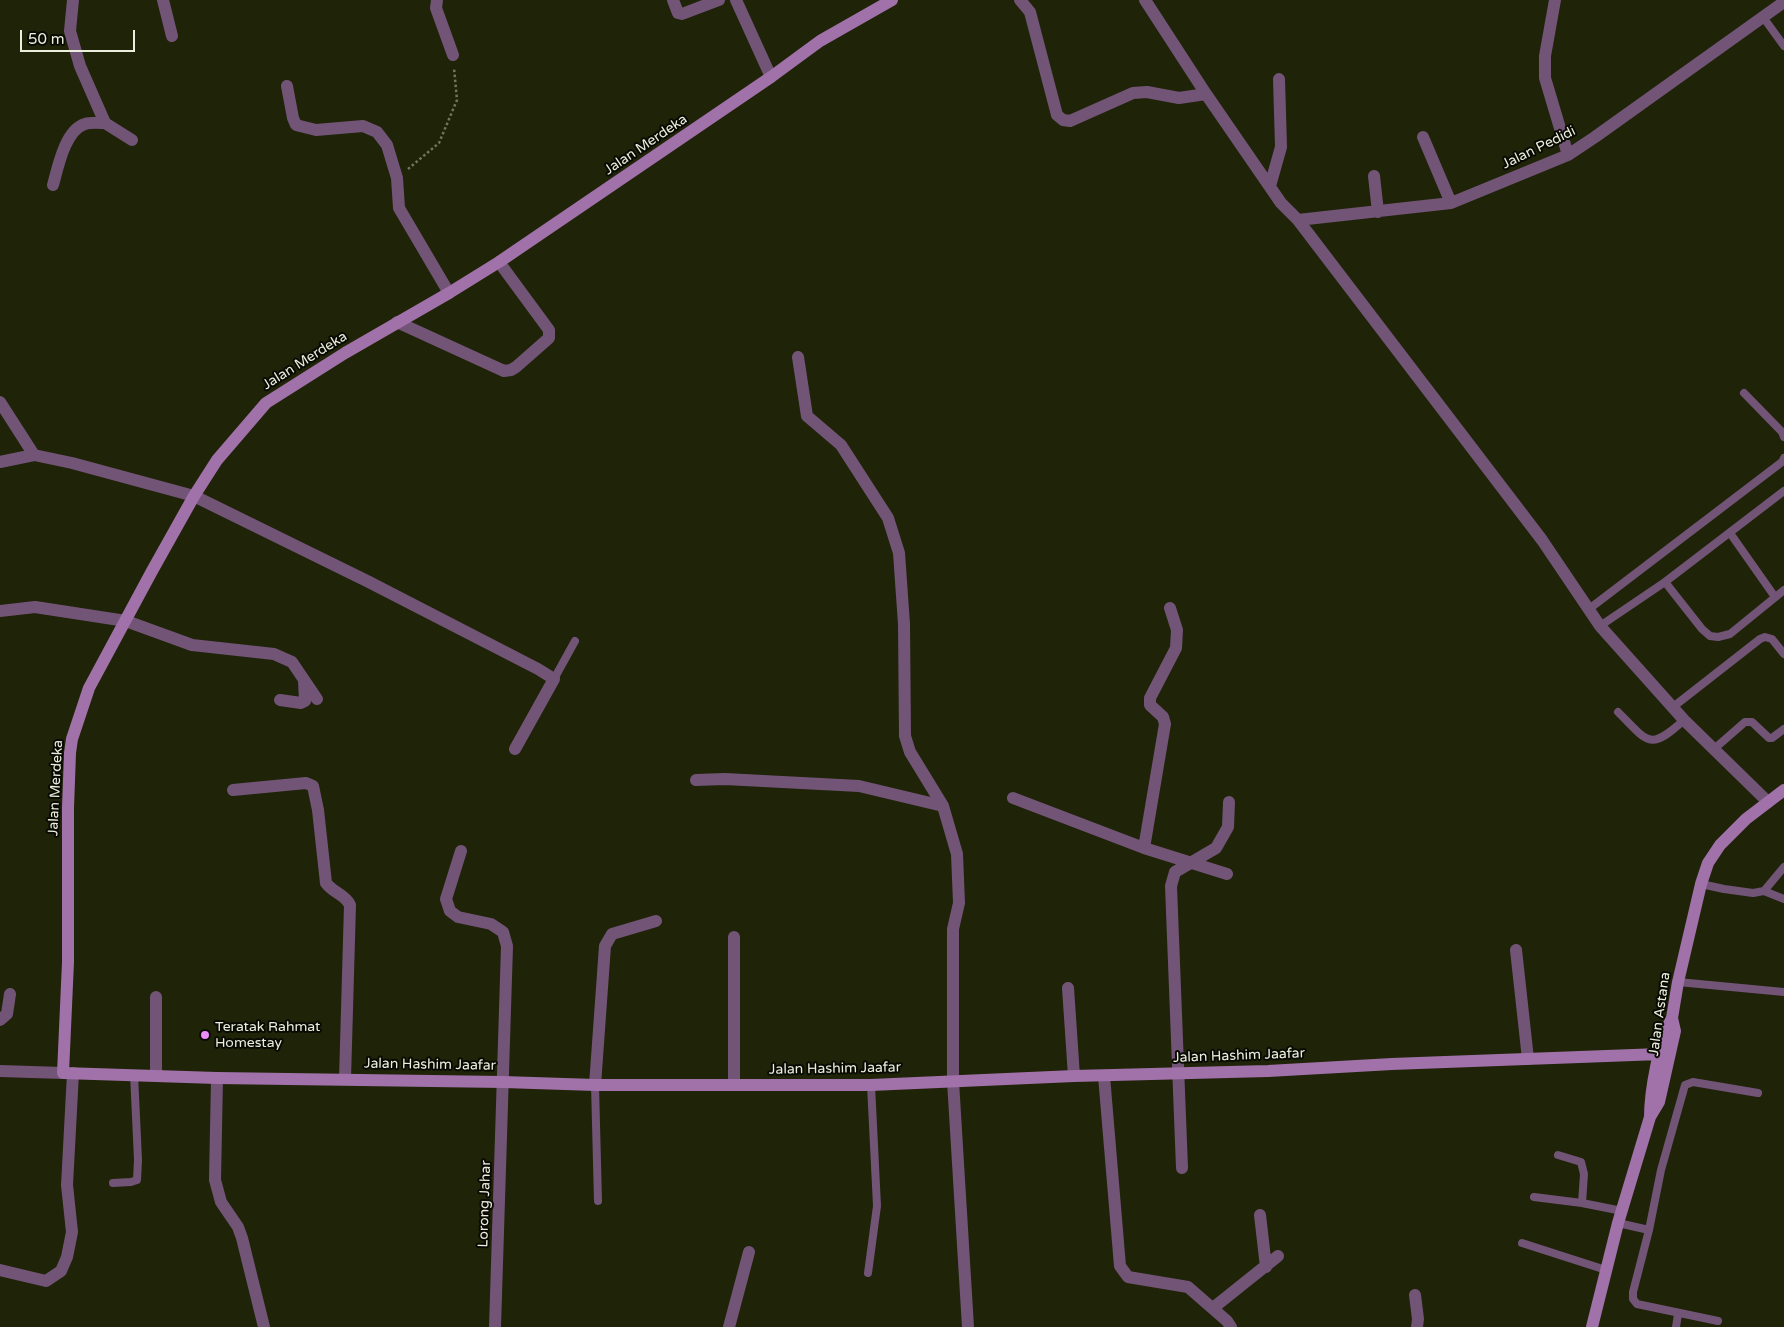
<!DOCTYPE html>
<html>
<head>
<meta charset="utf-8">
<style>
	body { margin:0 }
	#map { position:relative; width:1784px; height:1327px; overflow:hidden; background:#1f2308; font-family:"Varela Round",sans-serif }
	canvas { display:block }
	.scale { position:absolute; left:20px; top:30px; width:115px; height:22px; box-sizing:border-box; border:2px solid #eaeedd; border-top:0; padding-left:6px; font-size:15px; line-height:18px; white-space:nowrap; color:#eaeedd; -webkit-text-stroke:4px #090b03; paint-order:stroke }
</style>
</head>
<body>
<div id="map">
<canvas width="1784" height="1327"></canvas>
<div class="scale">50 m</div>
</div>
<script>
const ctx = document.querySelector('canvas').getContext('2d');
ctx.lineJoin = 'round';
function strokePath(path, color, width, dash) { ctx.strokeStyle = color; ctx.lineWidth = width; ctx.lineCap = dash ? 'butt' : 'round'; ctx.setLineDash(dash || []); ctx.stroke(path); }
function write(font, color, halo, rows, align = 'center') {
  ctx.font = font + ' "Varela Round",sans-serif'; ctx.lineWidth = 4; ctx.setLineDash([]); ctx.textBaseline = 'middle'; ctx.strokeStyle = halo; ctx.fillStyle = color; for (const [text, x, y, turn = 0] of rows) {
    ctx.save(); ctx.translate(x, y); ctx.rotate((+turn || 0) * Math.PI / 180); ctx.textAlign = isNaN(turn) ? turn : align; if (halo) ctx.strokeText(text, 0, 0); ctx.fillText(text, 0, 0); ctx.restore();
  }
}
strokePath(new Path2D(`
	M408,169l31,-26 18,-43 -3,-32`), '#72765f', 2.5, [2.5, 2.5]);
strokePath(new Path2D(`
	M1763,17l21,29
	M1744,393l38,39 2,5
	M1730,533l45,64
	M1665,582l37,47 8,7 8,1 12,-3 54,-44
	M1589,609l193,-147 2,-4
	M1600,626l65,-44 119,-91
	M554,679l21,-38
	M1673,707l87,-68 5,-2 7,2 12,15
	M1618,712c30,30 31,40 66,8
	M1714,749l31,-27h7l17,16h3l12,-9
	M1701,884l23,5 29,4 11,-2 20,8
	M1764,891l20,-24
	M1678,982l106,10
	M595,1085l3,116
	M1558,1155l23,7 3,12 -2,29
	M113,1183l18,-1 6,-2 1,-20 -4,-86
	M1534,1197l48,6 40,8
	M1618,1223l31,7 -16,62v7l4,5 81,17
	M1649,1230l12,-60 24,-85 8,-3 65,11
	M1522,1243l84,27
	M868,1273l9,-67 -6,-121
	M1676,1327l2,-13`), '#725477', 8);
strokePath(new Path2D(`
	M73,0l-3,31 10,35 25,57 27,17
	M163,0l9,36
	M437,0l-1,8 17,47
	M673,0l5,13 4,1 37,-14
	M736,0l35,77
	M1020,0l10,12 27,103 6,5 7,1 63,-28 14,-1 32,6 27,-4
	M1145,0l61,94 75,109 17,17 244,320 58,86 84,94 84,82
	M1555,0l-10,56v22l23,77
	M287,86l6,32 3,7 20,5 47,-4 14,6 10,13 10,33 2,30 50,85
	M1423,137l28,66
	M1374,176l4,36
	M53,185c5,-18 12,-55 32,-61 6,-2 14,-1 20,-1
	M1270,186l11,-39 -2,-68
	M1298,220l153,-17 117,-48 27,-18 189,-135
	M397,322l107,49 7,-1 5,-3 33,-29v-8l-50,-68
	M798,357l9,59 34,29 47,73 11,35 5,71 1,112 5,16 33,54 14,48 2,49 -6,26v152l15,246
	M0,402l34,53
	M0,462l34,-7 38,8 122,33 175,86 169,87 16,10 -39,70
	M0,611l35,-4 91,14 66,24 82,9 18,8 25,37
	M280,700l21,3 4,-2 -1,-20
	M696,780l29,-1 134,7 84,20
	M233,790l73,-7 7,3 5,24 8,73c7,10 19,11 24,22l-5,174
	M1013,798l131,50 83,26
	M1144,848l21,-124 -2,-7 -13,-12v-7l26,-50 1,-18 -7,-22
	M461,851l-15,48 4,12 8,6 33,7 12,8 4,14 -12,381
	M734,937v148
	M1516,950l12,109
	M1068,988l6,88
	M156,997v79
	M0,1020l7,-6 3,-20
	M0,1071l63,2
	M1104,1076l16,190 8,11 60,10 39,34 4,6
	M217,1078l-2,102 6,22 17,25 4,11 22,89
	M595,1085l10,-139 7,-12 44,-13
	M1182,1168l-11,-282 4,-14 41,-24 12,-21 1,-25
	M1260,1215l6,52
	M0,1270l46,11 15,-10 6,-14 5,-25 -5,-47 6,-112
	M1415,1295l3,24 -1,8
	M1213,1308l65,-52
	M729,1327l20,-75`), '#725477', 12);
strokePath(new Path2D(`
	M892,0l-72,41 -49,36 -272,185 -50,31 -104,60 -79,50 -49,57 -23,36 -42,75 -63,117 -17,51 -2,14 -2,55v154l-5,111 154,5 286,4 92,3h276l203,-9 194,-5 124,-7 268,-10 9,2
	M1650,1117c0,-25 9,-77 22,-99
	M1592,1327l26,-104 32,-106 9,-15 16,-71 -3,-13 6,-36 23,-98 7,-21 12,-18 26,-26 38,-29`), '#a171a9', 12);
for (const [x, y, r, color] of [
	[205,1035,5,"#eb8dfb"]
]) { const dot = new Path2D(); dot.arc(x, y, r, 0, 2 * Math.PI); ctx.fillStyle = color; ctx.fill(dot); strokePath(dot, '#090b03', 2); }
write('14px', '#eaeedd', '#090b03', [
	["Jalan Merdeka",646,145,-34],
	["Jalan Pedidi",1539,148,-26],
	["Jalan Merdeka",305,361,-32],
	["Jalan Merdeka",56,788,-87],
	["Jalan Astana",1660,1014,-82],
	["Jalan Hashim Jaafar",1239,1056,-2],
	["Jalan Hashim Jaafar",430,1065,1],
	["Jalan Hashim Jaafar",835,1069,-1],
	["Lorong Jahar",485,1204,-88]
]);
write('14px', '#eaeedd', '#090b03', [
	["Teratak Rahmat",215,1027],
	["Homestay",215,1043]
], 'left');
</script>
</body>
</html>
